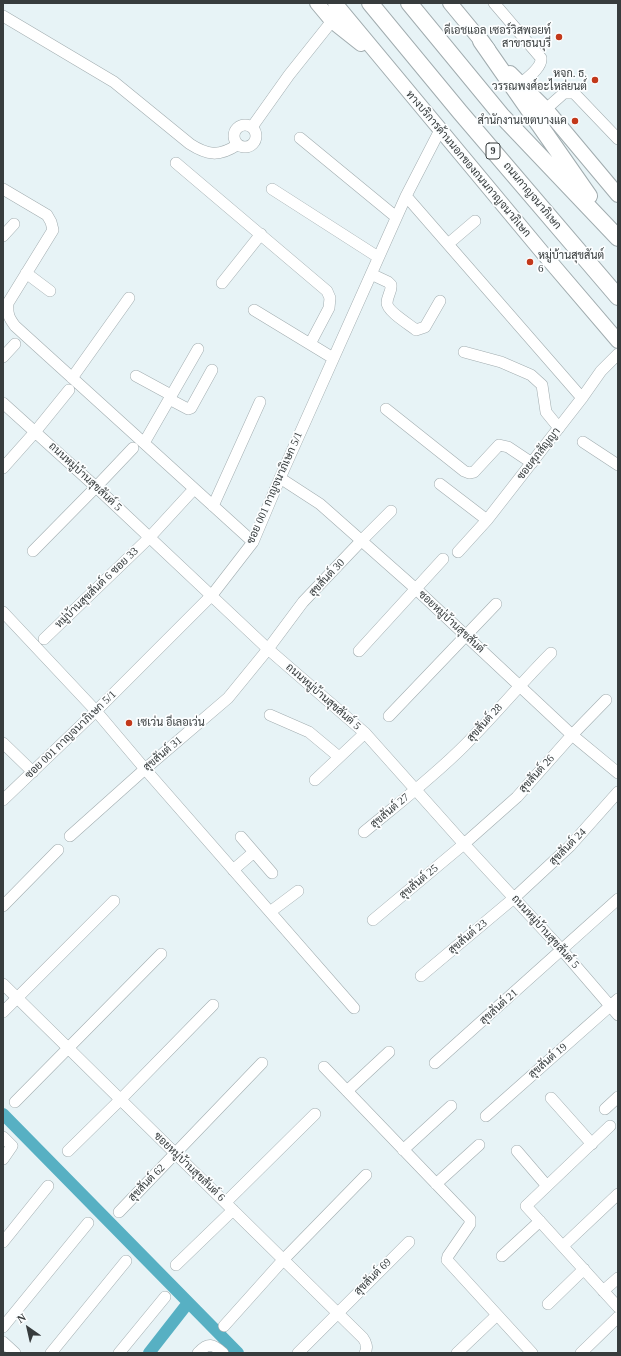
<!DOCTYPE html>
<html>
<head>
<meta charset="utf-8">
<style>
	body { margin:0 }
	#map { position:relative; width:621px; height:1356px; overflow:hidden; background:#e7f3f6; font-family:"Times New Roman",serif }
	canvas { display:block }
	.frame { position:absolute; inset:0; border:4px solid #373c3d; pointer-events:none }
	.north { position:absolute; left:8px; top:1308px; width:40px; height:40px; -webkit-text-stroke:3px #fcfeff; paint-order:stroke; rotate:326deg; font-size:11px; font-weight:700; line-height:16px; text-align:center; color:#373c3d }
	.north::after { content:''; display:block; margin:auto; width:14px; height:18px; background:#373c3d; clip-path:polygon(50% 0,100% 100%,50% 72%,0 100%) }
</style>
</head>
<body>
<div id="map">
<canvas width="621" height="1356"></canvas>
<div class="frame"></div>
<div class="north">N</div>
</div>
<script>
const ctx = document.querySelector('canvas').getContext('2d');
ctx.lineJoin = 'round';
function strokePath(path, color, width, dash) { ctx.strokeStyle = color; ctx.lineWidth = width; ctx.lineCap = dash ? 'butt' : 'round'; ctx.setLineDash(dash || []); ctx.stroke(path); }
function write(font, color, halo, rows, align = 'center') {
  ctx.font = font + ' "Times New Roman",Sarabun,serif'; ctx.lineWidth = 3.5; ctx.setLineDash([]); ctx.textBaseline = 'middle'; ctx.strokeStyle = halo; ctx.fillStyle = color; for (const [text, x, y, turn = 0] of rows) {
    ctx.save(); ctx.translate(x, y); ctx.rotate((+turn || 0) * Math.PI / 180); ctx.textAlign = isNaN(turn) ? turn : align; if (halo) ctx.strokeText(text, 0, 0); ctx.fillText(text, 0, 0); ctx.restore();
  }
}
strokePath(new Path2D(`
	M3,1114l235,239
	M149,1353l39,-50`), '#57b0c3', 12);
const minor = new Path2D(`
	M494,3l47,55c1,10 -14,20 -21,26
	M3,16l111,66 76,62c17,11 29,13 47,1
	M546,109l18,-16h10l44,46
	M234 136a11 11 0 1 1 22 0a11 11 0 1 1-22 0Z
	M252,127l37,-52 43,-54
	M300,138l96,79
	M176,163l151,128 3,7 -1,10 -19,36
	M3,189l44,26 4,7 2,8 -45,73c-1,11 1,15 7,23l238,216
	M272,189l106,68
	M406,196l176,202
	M3,236l11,-12
	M448,244l27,-23
	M26,273l24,18
	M371,274l17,8 3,3c1,6 -4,11 -4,18 0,8 23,22 29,27l9,-3 15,-26
	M222,283l39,-49
	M254,310l79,48
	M464,352l37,10 30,13 11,10 4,27 13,16
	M3,357l12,-13
	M136,376l35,19
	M72,378l57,-80
	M169,399l19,10 3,-1 21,-38
	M3,403l93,84 172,162 97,84 99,111 98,106 56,65
	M386,409l78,62 5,2 5,-1 25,-27 9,2 24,16
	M583,442l35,23
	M144,443l54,-94
	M3,468l32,-36 34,-42
	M280,478l40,26 96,85 156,146 46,38
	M440,484l47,36
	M213,506l47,-104
	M33,551l63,-64 37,-39
	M458,552l29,-32 95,-122 19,-27 17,-17
	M3,612l93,99 49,58 209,239
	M44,639l105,-101 45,-49
	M359,651l84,-92
	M270,715l39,17 30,25
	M389,716l107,-112
	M3,743l30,29
	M315,780l50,-47
	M3,800l93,-89 116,-116 41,-53 27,-64 126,-282 34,-66
	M364,832c34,-28 69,-55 100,-86 30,-30 57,-63 87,-93
	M70,836l75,-67 83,-71 40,-49 35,-47 59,-62 29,-29
	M241,837l31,36
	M233,870l21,-18
	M3,906l55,-56
	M270,912l28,-21
	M373,920l91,-76 53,-47 55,-62 34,-35
	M421,976l93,-78 56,-52 48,-54
	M3,984l360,354c3,4 5,10 2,15
	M3,1012l111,-111
	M435,1063l183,-164
	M324,1067l146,152v5l-22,32 -1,4 85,93
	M347,1091l42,-39
	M551,1098l41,46
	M15,1102l146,-148
	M605,1109l13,-12
	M486,1116l132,-117
	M610,1126l-84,80 92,101
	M3,1137l9,9 -9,13
	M403,1150l48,-44
	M68,1151l52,-51 93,-95
	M517,1151l30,35
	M436,1184l43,-39
	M226,1202l89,-88
	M119,1212l143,-149
	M3,1242l45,-56
	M563,1246l55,-52
	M502,1256l38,-35
	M176,1265l57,-55
	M603,1291l15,-13
	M548,1304l36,-35
	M224,1326l60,-67 82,-84
	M3,1327l85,-104
	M3,1342l12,11
	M51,1353l75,-92
	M119,1353l46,-56
	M198,1353c10,-11 15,-9 25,0
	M298,1353l111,-111
	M457,1353l40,-38
	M581,1353l37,-36`);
const major = new Path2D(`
	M317,3l15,18 29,23
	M335,3l207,249 76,89
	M450,3l38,46
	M510,73l36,36 72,86`);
const highway = new Path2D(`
	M370,3l90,109 158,185
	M409,3l93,113 116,122
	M481,41l108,155`);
strokePath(minor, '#a1acaf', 12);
strokePath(major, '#a1acaf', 16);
strokePath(highway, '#a1acaf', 18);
strokePath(minor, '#fff', 11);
strokePath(major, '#fff', 14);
strokePath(highway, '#fff', 16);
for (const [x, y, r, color] of [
	[559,37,4,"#c2381a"],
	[595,80,4,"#c2381a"],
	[575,121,4,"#c2381a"],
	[530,262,4,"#c2381a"],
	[129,723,4,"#c2381a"]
]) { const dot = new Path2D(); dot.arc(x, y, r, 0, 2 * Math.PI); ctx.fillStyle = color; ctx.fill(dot); strokePath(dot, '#fcfeff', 1.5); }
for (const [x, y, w] of [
	[493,151,14]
]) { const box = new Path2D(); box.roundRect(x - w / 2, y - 8, w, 16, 3); ctx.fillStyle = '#fcfeff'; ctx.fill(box); strokePath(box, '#373c3d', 1); }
write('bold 10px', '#373c3d', null, [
	["9",493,151]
]);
write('11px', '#373c3d', '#fcfeff', [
	["ดีเอชแอล เซอร์วิสพอยท์",551,31],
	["สาขาธนบุรี",551,44],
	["หจก. ธ.",587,74],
	["วรรณพงศ์อะไหล่ยนต์",587,87],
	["สำนักงานเขตบางแค",567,121],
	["หมู่บ้านสุขสันต์",538,256,"left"],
	["6",538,269,"left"],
	["เซเว่น อีเลอเว่น",137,723,"left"]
], 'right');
write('11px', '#373c3d', '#fcfeff', [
	["ทางบริการด้านนอกของถนนกาญจนาภิเษก",468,164,50],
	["ถนนกาญจนาภิเษก",532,196,50],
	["ซอยศุภสัญญา",539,454,-52],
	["ถนนหมู่บ้านสุขสันต์ 5",85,477,43],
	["ซอย 001 กาญจนาภิเษก 5/1",275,488,-66],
	["สุขสันต์ 30",327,578,-47],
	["หมู่บ้านสุขสันต์ 6 ซอย 33",97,588,-44],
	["ซอยหมู่บ้านสุขสันต์",451,622,43],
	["ถนนหมู่บ้านสุขสันต์ 5",323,697,41],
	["สุขสันต์ 28",485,723,-48],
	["ซอย 001 กาญจนาภิเษก 5/1",71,735,-44],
	["สุขสันต์ 31",163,754,-40],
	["สุขสันต์ 26",537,774,-48],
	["สุขสันต์ 27",390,811,-40],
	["สุขสันต์ 24",568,847,-45],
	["สุขสันต์ 25",419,882,-40],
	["ถนนหมู่บ้านสุขสันต์ 5",545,932,48],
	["สุขสันต์ 23",468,937,-40],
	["สุขสันต์ 21",499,1007,-42],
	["สุขสันต์ 19",548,1061,-41],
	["ซอยหมู่บ้านสุขสันต์ 6",189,1167,44],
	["สุขสันต์ 62",147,1183,-46],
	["สุขสันต์ 69",373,1277,-45]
]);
</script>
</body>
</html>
